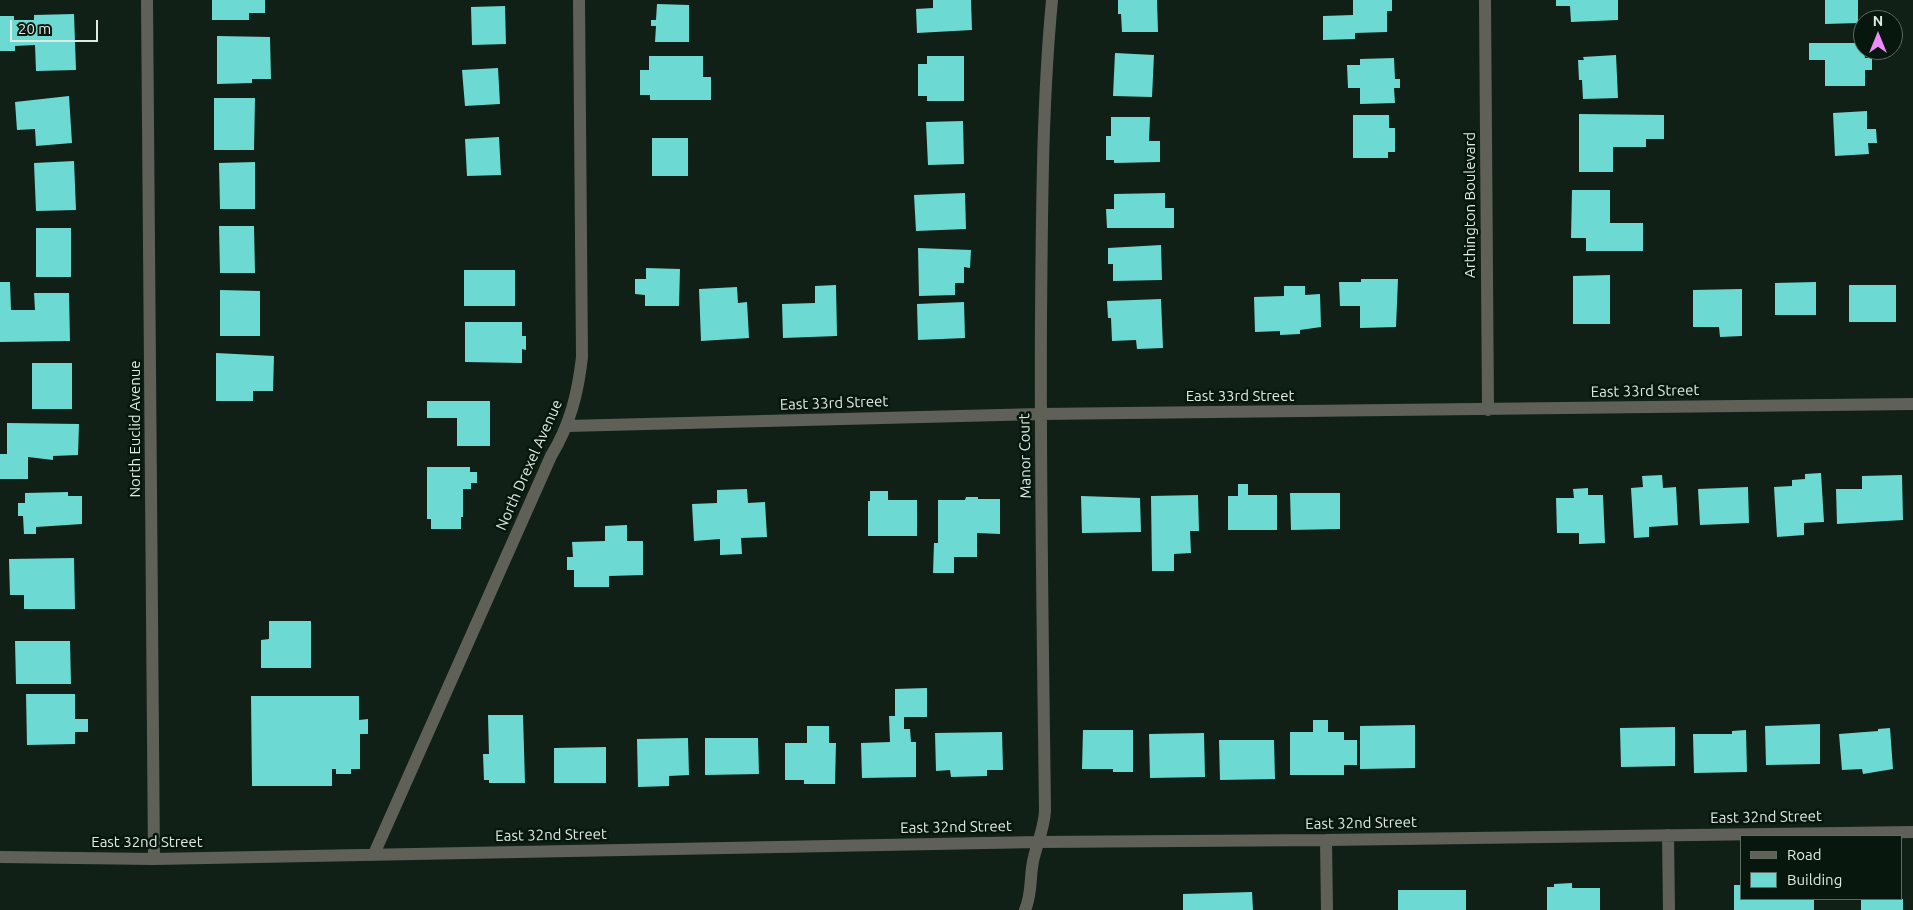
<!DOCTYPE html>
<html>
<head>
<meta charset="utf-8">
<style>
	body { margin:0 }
	#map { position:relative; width:1913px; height:910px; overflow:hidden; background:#102016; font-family:Ubuntu,sans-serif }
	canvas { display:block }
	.legend { position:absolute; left:1740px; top:835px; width:162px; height:65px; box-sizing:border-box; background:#07170d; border:1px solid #5e6b63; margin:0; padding:6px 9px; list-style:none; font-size:15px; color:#e0eae3 }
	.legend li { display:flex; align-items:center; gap:10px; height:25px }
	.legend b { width:25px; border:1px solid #5e6b63 }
	.north { position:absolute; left:1853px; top:10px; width:50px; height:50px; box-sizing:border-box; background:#07170d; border:1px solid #5e6b63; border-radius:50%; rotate:0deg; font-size:14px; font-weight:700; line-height:20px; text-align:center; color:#e0eae3 }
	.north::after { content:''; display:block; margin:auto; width:18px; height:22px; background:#ed8cf9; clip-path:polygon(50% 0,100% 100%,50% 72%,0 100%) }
	.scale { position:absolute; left:10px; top:20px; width:88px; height:22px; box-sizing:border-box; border:2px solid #e0eae3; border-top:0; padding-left:6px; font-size:15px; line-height:18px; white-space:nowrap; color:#e0eae3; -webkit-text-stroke:4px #07170d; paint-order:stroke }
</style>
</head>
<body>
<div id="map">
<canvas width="1913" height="910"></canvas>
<ul class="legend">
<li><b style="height:6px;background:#5f6159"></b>Road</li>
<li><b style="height:14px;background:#6cdad2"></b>Building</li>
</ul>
<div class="north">N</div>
<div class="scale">20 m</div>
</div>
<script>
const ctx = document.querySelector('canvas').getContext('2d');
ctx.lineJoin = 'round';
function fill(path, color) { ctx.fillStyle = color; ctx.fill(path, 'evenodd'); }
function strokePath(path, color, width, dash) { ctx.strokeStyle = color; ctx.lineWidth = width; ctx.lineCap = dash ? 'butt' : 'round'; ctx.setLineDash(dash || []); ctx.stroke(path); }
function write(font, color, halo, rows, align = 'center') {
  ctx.font = font + ' Ubuntu,sans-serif'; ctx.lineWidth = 5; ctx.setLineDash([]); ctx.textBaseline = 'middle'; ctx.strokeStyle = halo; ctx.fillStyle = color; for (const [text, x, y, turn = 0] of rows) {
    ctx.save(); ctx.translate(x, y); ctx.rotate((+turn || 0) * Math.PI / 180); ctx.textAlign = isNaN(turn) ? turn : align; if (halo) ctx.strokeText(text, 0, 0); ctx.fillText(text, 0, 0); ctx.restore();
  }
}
fill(new Path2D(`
	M212,0h53v13h-16v7h-37z
	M933,0h38l1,30 -55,3 -1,-24 17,-1z
	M1118,0h39l1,32h-36l-1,-18h-3z
	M1353,0h39v11h-5v21l-32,1v6l-32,1v-24l30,-1z
	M1556,0h62v20l-47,2 -1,-16h-14z
	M1825,0h33v23l-33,1z
	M657,4l32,1v37h-34l1,-16h-5v-6h5z
	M505,6l1,38 -34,1 -1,-38z
	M74,14l2,56 -40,1 -1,-26 -20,1v5h-15v-35h14v4h20v-5z
	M217,36l53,1 1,42h-19v4l-35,1z
	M1809,43h54l2,15h7v12h-7v16h-40v-26h-16z
	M1115,53l39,2 -2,42 -39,-1z
	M1616,55l2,43 -35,1 -1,-19h-3l-1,-20h6l-1,-3z
	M649,56h54v21h8v23h-61v-5h-10v-25h9z
	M927,56h37v45h-37v-5h-9v-32h9z
	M1394,58l1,21h5v9h-6l1,15 -35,1v-16h-12l-1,-23h13v-6z
	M498,68l2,36 -35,2 -3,-36z
	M69,96l3,47 -36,3 -1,-17 -18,1 -2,-28z
	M214,98h41l-1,52h-40z
	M1867,111v18h9l1,14h-9l1,11 -34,2 -2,-43z
	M1579,114l85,1v24h-18v8h-33v25h-34z
	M1353,115h36v13h6v24h-7v6h-35z
	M1111,117h39l-1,24h11v21l-46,1v-3h-8v-24h5z
	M963,121l1,43 -36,1 -2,-43z
	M499,137l2,38 -34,1 -2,-37z
	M652,138h36v38h-36z
	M74,161l2,49 -40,1 -2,-48z
	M255,162v47h-35l-1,-46z
	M1572,190h38v33h33v28h-57v-13h-15z
	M965,193l1,36 -50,2 -2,-36z
	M1165,193v15h9v20h-67l-1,-19h8v-15z
	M219,226h35l1,47h-35z
	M36,228h35v49h-35z
	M1161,245l1,35 -49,1v-17h-5v-16z
	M918,248l53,2 -1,18 -6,-1v16h-9v12l-36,1z
	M646,268l34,1 -1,37h-34v-11l-10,-1v-15h11z
	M464,270h51v36h-51z
	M1610,275v49h-37v-48z
	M1361,279h37l-2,48 -36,1v-22h-20l-1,-24h22z
	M0,282h10l1,28h24l-1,-17h35l1,48 -70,1z
	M1816,282v33h-41v-32z
	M836,285l1,51 -54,2 -1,-34 33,-1v-17z
	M1849,285h47v37h-47z
	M1284,286h21v9l15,-1 1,33 -21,3v4l-20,1v-4l-25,1 -1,-35 30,-1z
	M737,287l1,16 9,-1 2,36 -48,3 -2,-52z
	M1742,289v47l-22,1 -1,-10h-26v-37z
	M220,290l40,1v45h-40z
	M1161,299l2,49 -26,1 -1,-9 -24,1 -1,-23h-3l-1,-17z
	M964,302l1,36 -47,2 -1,-36z
	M465,322h57v14h4v14l-4,-1v14l-57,-1z
	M216,353l58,3 -1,35h-20v10h-37z
	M32,363h40v46h-40z
	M427,401h63v45h-33v-28h-30z
	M7,423l72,1 -1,31 -25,1v4l-25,-3v22h-28v-25h7z
	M427,467h43v5h7v11h-6v6h-8v28h-2v12h-30v-10h-4z
	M1821,473l3,49 -20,1v12l-27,2 -3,-50 18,-1v-6l13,-1v-5z
	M1662,475l1,13 13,-1 2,38 -29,2v10l-15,1 -3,-50 12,-1 -1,-11z
	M1902,475l1,45 -66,4 -1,-35h26v-13z
	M1238,484h10v11h29v35h-49v-34h10z
	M1748,487l1,36 -49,2 -2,-36z
	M1588,488v7h15l2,48 -26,1v-11h-22l-1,-35h18l-1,-9z
	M747,489l1,14 17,-1 2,35 -26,1 1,16 -22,1v-16l-26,2 -2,-37 25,-1v-13z
	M870,491h18v9h29v36h-49v-35h2z
	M68,492v4h14v28l-46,3v7h-12l-1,-18h-5v-13h7v-10z
	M1290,493h50v36l-49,1z
	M1198,495l1,36h-9l1,22 -17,1v17h-22l-1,-75z
	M1081,496l59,2 1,34 -59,1z
	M966,497h12v2h22v35l-23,-1v24h-23v16h-21l1,-30h4v-43h27z
	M627,525v16h16v34l-34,1v11h-35v-17h-7v-13h6l-1,-15 33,-1v-15z
	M74,558l1,51h-51v-14h-14l-1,-36z
	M269,621h42v47h-50v-28l8,-1z
	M15,641h55l1,43h-55z
	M927,688v29h-23v12h6l1,13h5v35l-54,1 -1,-35 29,-1 -1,-26h6v-27z
	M26,694h49v25h13v13h-13v12l-48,1z
	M251,696h108v24l9,-1v15h-8v35h-9v5h-15v-5h-4v17h-80z
	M488,715h35l2,68h-36v-3h-5l-1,-26h6z
	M1313,720h15v12h16v8h13v25h-13v10h-54v-43h23z
	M1820,724v40l-54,1 -1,-39z
	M1415,725v43l-55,1v-43z
	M807,726h22v17h7l-1,41h-31v-4h-19v-37h22z
	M1675,727v39l-54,1 -1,-39z
	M1890,728l3,41 -30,5 -1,-5 -20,1 -3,-36 39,-3v-2z
	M1083,730h50v42h-20v-3h-31z
	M1746,730l1,42 -53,1 -1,-39h39v-3z
	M1002,732l1,38h-16v6l-36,1 -1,-7 -14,1 -1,-38z
	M1204,733l1,44 -55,1 -1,-44z
	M688,738l1,37 -20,1v10l-31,1 -1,-48z
	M705,738h53l1,36 -54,1z
	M1219,740h55l1,39 -55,1z
	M606,747v36h-52v-35z
	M1572,883v5h28v22h-53v-23h7v-3z
	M1734,885h8v14h72v11h-80z
	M1398,890h68v20h-68z
	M1252,892l1,18h-70v-16z
	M1861,899h42v11h-42z`), '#6cdad2');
strokePath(new Path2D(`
	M147,0l7,859
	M1485,0l3,410
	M567,426l473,-12 873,-10
	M1668,835l1,75
	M1326,840l1,70
	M374,854l177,-398c19,-31 27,-63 31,-99l-3,-357
	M0,857l154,2 884,-17 288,-2 587,-8
	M1025,910c8,-18 4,-35 9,-53 4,-16 10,-29 11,-46 -2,-164 -5,-329 -4,-493 1,-106 1,-212 11,-318`), '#5f6159', 12);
write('15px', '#e0eae3', '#07170d', [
	["Arthington Boulevard",1470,205,-90],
	["East 33rd Street",1645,391,-1],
	["East 33rd Street",1240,396],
	["East 33rd Street",834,403,-2],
	["North Euclid Avenue",135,429,-90],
	["Manor Court",1025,456,-91],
	["North Drexel Avenue",529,465,-66],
	["East 32nd Street",1766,817,-1],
	["East 32nd Street",1361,823,-1],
	["East 32nd Street",956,827,-1],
	["East 32nd Street",551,835,-1],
	["East 32nd Street",147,842]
]);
</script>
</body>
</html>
